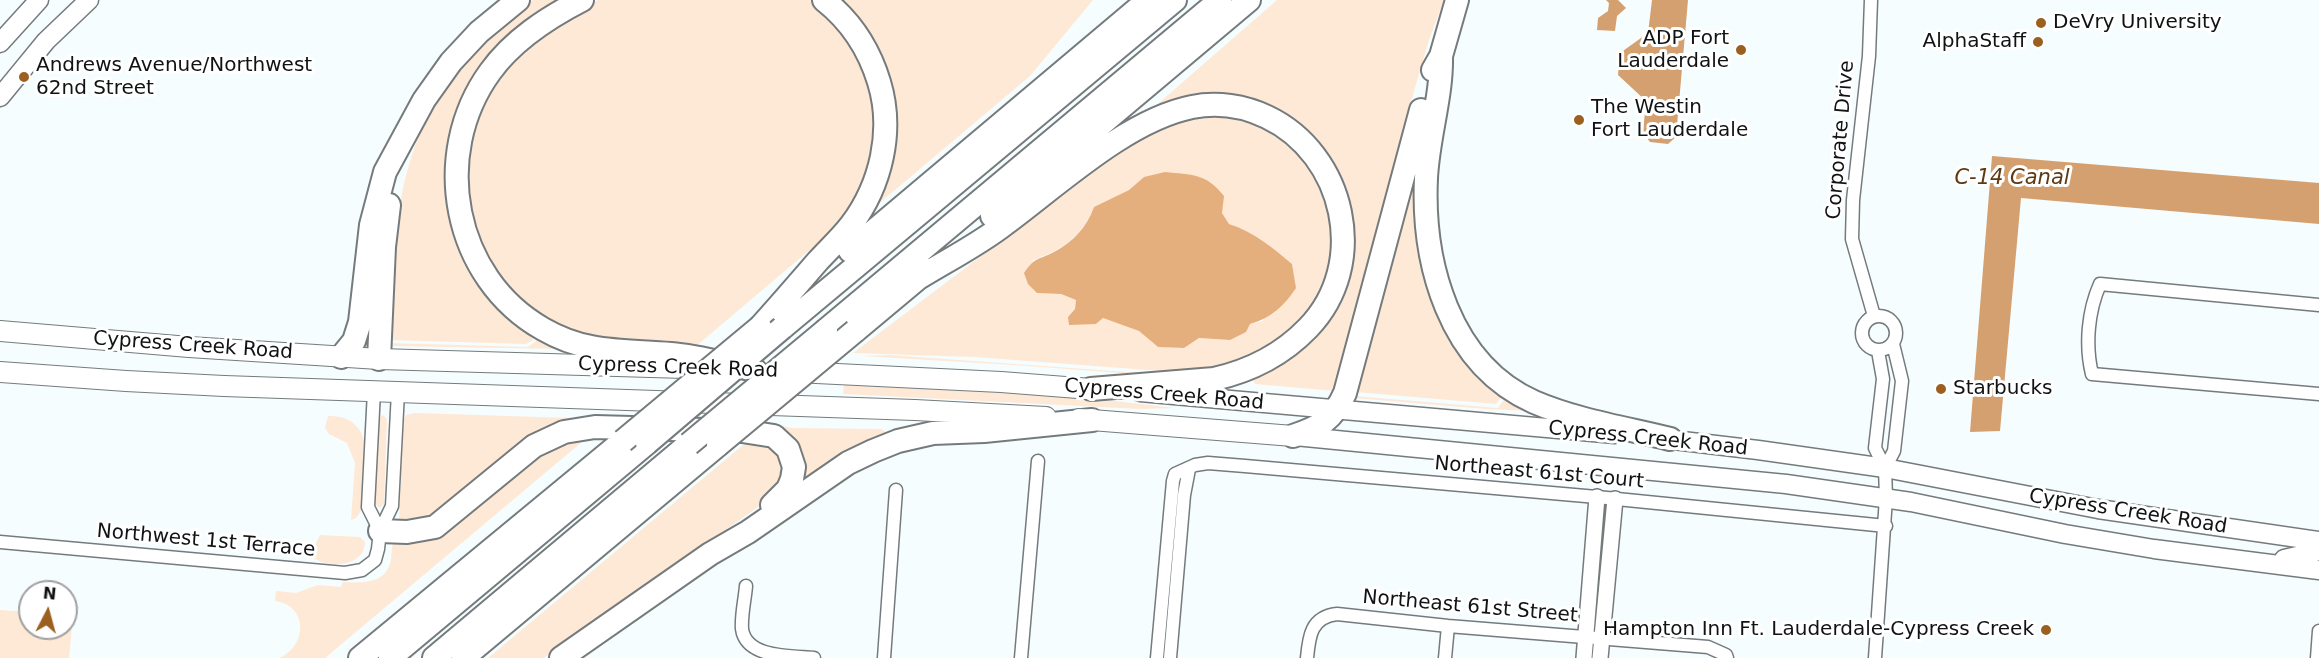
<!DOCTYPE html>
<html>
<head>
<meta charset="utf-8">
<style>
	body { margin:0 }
	#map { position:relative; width:2319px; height:658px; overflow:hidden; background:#f6fdff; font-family:"DejaVu Sans",sans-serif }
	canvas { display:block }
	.north { position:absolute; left:18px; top:580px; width:60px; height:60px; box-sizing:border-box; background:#fff; border:2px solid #9fa0a1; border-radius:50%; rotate:6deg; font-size:16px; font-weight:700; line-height:24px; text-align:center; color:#101213 }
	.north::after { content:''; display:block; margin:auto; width:21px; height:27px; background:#9b6020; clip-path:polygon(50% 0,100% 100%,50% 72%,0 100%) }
</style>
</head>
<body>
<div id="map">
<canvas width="2319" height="658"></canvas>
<div class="north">N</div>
</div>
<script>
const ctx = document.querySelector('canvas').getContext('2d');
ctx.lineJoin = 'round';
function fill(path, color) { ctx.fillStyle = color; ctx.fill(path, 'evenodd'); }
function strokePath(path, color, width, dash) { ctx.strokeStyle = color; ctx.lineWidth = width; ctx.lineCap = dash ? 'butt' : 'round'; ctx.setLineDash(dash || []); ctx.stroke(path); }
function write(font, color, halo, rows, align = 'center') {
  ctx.font = font + ' "DejaVu Sans",sans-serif'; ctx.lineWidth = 6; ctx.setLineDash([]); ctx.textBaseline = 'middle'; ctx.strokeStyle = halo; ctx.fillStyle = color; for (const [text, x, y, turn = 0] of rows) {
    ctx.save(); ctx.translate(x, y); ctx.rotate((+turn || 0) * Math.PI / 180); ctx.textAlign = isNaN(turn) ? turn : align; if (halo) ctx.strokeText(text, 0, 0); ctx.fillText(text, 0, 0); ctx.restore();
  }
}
fill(new Path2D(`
	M533,0h35l-81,65 -36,139 86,128 -5,9 -6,3 -139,-4c9,-121 8,-221 107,-308 13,-11 25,-23 39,-32z
	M598,0h213l21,17 30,41 13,50 -2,32 -5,26 -9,25 -13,23 -21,23 -130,110 -66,-4 -56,-10 -27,-14 -33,-20 -44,-76 -6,-69 24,-68 54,-54z
	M835,0h258l-63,76 -154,130 16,-84z
	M1277,0h167l-15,40 -15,51 -79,300 -80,-7 -5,-10 76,-58 20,-109 -78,-96 -116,-2z
	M1222,113l49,13 39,34 26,70 -6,46 -23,43 -40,33 -66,18 -26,2 -201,-15 -121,-4 260,-197c41,-25 62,-35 109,-43zM1144,177l78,36 7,11c25,8 43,23 63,40l-29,57 -13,3 -20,16 -31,-2 -15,10 -26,-1 -19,-16 -36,-13 -7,6 -12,-1 -16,-6 7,-8 1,-9 -15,-6 -24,-1 -4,-33c29,-10 50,-24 61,-53l35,-17z
	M1420,136l10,144 75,113 -9,11 -141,-12z
	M540,334l21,15 -173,-3v-3l140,4 7,-5z
	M889,355l280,20 5,2 -160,-12 -153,-9z
	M844,385l131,6 131,9 69,8 -35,1 -297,-15z
	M1508,394l23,17 -45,-2 -132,-11v-2l144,12z
	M415,413l156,5 1,3 -137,97 -36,4 4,-100 3,-7z
	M383,415l4,4 -3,85 -4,4 -5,-4 3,-85z
	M328,416c18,-1 31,7 36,24l-3,71 -5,7 -5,2 4,-57 -8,-20 -18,-9 -4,-6z
	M769,423l23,5 89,1 12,7 -88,48 -39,-58z
	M589,436l-264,222h-46c29,-12 29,-53 -4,-57l1,-10 20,2 22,-8 23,2 2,-5c20,1 43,2 48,-22 1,-7 0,-13 3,-20l149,-90z
	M749,440l24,5 12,18 -10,32 -231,163h-56z
	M320,535l40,2 5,5c0,30 -55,28 -62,3h12z
	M0,610l30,2v16h36v-13l7,1 -4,42h-69z`), '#fee9d6');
fill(new Path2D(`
	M1165,172c27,3 41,1 59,24l-2,17 7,11c25,8 43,23 63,40l4,24c-12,18 -25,30 -46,36l-4,8 -16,8 -31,-2 -15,10 -26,-1 -19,-16 -36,-13 -7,6 -27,1 -1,-8 7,-8 1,-9 -15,-6 -24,-1 -9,-9 -4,-11c12,-17 13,-12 30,-21 19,-10 33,-25 40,-45l35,-17 15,-13z`), '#e5af7d');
fill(new Path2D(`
	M1606,0h12l8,8 -9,8 -2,15 -18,-1 1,-12 10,-7 1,-8z
	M1652,0h36l-12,137 -8,7 -18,-2 -7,-9 3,-32 -28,-26 2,-22 28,-20z
	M1992,156l327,27v41l-298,-26 -21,233 -30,1z`), '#d5a06f');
const minor = new Path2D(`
	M1871,0l-2,56 -16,144 -1,39 22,77
	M2319,305l-219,-21c-12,27 -15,61 -8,90l227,20
	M1862 333a17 17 0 1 1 34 0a17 17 0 1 1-34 0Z
	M374,391l-6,116 12,24
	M1885,468l9,-17 8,-70 -9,-37
	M0,542l345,31 17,-3 13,-10 3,-11 2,-18 12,-25 6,-114
	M746,586c-1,13 -5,29 -4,43 4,29 48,27 72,29
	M884,658l12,-168
	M1021,658l17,-197
	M1157,658l16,-177 2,-7 20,-9 13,-2 37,3 352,31 289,29
	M1170,658l14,-163 5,-26
	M1307,658c2,-22 4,-41 30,-44l111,12 260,21 18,8 1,3
	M1445,658l3,-32
	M1875,658l11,-160 -1,-30 -10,-20 8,-69 -5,-28
	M2317,658l2,-27`);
const tertiary = new Path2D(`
	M1584,658l13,-161
	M1600,658l15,-159`);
const secondary = new Path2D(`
	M0,43l39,-43
	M0,97l46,-56 43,-41
	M1140,392l475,42
	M1295,436l491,48 125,18 154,32 89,15 165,21
	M1657,438l101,12 127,18 213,41 221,32
	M2284,559l35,-8`);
const primary = new Path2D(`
	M0,331l189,16 190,12 340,10
	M0,372l126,9 98,5 691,24 131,7
	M796,372l205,10 90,7
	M1079,419l214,17`);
const motorway = new Path2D(`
	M582,0c-35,18 -69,40 -92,72 -60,83 -37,206 53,257 43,25 80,21 128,25 28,2 57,11 84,16
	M1441,56c1,40 -13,81 -15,122 -4,85 23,186 108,224 42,18 91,26 136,37
	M1433,70l8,-14 16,-56
	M992,216l257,-216
	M850,251l298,-251
	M917,279c29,-18 61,-34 88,-55 53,-39 122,-104 187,-117 25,-5 52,-1 75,10 78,37 103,147 41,211 -26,27 -58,43 -94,51l-123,10
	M760,327c19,-21 38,-43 57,-65 11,-12 24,-24 34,-37 30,-40 43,-94 28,-143 -10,-33 -27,-60 -55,-82
	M782,328l393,-328
	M826,330l394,-330
	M855,331l73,-61
	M341,357l13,-16 6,-19 11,-97 14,-53 39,-72 27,-38 28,-30 39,-32
	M379,359l5,-112 5,-42
	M1293,436c27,-9 40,-16 52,-43l76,-283
	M380,531l27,1 28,-5 99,-81 30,-14 31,-5 147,4 32,5 14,13 6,18 -2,12 -4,10 -16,16
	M360,658l263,-217
	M390,658l257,-215
	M434,658l255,-214
	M463,658l255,-213
	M561,658l149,-104 38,-22 100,-69 25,-12 25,-10 35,-8 51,-2 108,-11`);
strokePath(minor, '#757b7d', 15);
strokePath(tertiary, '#757b7d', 18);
strokePath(secondary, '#757b7d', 21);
strokePath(primary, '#757b7d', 22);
strokePath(motorway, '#757b7d', 26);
strokePath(minor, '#fff', 12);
strokePath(tertiary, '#fff', 15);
strokePath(secondary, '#fff', 18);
strokePath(primary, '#fff', 20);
strokePath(motorway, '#fff', 22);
const motorwayBridge = new Path2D(`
	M623,441l137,-114
	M647,443l135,-115
	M689,444l137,-114
	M718,445l137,-114`);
strokePath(motorwayBridge, '#757b7d', 26, []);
strokePath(motorwayBridge, '#fff', 22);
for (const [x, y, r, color] of [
	[2041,23,6,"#9b6020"],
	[2038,42,6,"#9b6020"],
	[1741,50,6,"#9b6020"],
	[24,77,6,"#9b6020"],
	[1579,120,6,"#9b6020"],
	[1941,389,6,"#9b6020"],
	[2046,630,6,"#9b6020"]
]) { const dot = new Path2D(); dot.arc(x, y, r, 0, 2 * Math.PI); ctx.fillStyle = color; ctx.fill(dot); strokePath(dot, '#fff', 2); }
write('20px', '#101213', '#fff', [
	["DeVry University",2053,23],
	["ADP Fort",1729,39,"right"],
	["Lauderdale",1729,62,"right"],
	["AlphaStaff",2026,42,"right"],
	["Andrews Avenue/Northwest",36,66],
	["62nd Street",36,89],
	["The Westin",1591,108],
	["Fort Lauderdale",1591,131],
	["Starbucks",1953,389],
	["Hampton Inn Ft. Lauderdale-Cypress Creek",2034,630,"right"]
], 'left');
write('20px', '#101213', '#fff', [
	["Corporate Drive",1841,140,-85],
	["Cypress Creek Road",193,346,4],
	["Cypress Creek Road",678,368,2],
	["Cypress Creek Road",1164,395,5],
	["Cypress Creek Road",1648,439,6],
	["Northeast 61st Court",1539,473,5],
	["Cypress Creek Road",2128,512,9],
	["Northwest 1st Terrace",206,541,5],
	["Northeast 61st Street",1470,607,5]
]);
write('italic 21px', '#5e3a14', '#fff', [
	["C-14 Canal",2012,179]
]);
</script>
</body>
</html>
